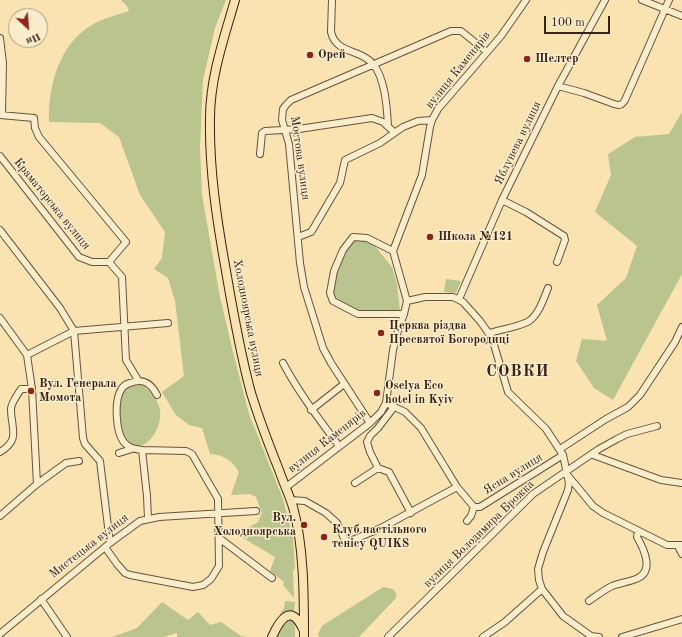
<!DOCTYPE html>
<html>
<head>
<meta charset="utf-8">
<style>
	body { margin:0 }
	#map { position:relative; width:682px; height:637px; overflow:hidden; background:#f8e3b1; font-family:"Old Standard TT",serif }
	canvas { display:block }
	.north { position:absolute; left:8px; top:8px; width:40px; height:40px; box-sizing:border-box; background:#faedcc; border:1px solid #ac9c84; border-radius:50%; rotate:154deg; font-size:11px; font-weight:700; line-height:16px; text-align:center; color:#382218 }
	.north::after { content:''; display:block; margin:auto; width:14px; height:18px; background:#8f2418; clip-path:polygon(50% 0,100% 100%,50% 72%,0 100%) }
	.scale { position:absolute; left:544px; top:16px; width:66px; height:18px; box-sizing:border-box; border:2px solid #382218; border-top:0; padding-left:5px; font-size:12px; line-height:14px; white-space:nowrap; color:#382218; -webkit-text-stroke:3px #faedcc; paint-order:stroke }
</style>
</head>
<body>
<div id="map">
<canvas width="682" height="637"></canvas>
<div class="north">Пн</div>
<div class="scale">100 m</div>
</div>
<script>
const ctx = document.querySelector('canvas').getContext('2d');
ctx.lineJoin = 'round';
function fill(path, color) { ctx.fillStyle = color; ctx.fill(path, 'evenodd'); }
function strokePath(path, color, width, dash) { ctx.strokeStyle = color; ctx.lineWidth = width; ctx.lineCap = dash ? 'butt' : 'round'; ctx.setLineDash(dash || []); ctx.stroke(path); }
function write(font, color, halo, rows, align = 'center') {
  ctx.font = font + ' "Old Standard TT",serif'; ctx.lineWidth = 3; ctx.setLineDash([]); ctx.textBaseline = 'middle'; ctx.strokeStyle = halo; ctx.fillStyle = color; for (const [text, x, y, turn = 0] of rows) {
    ctx.save(); ctx.translate(x, y); ctx.rotate((+turn || 0) * Math.PI / 180); ctx.textAlign = isNaN(turn) ? turn : align; if (halo) ctx.strokeText(text, 0, 0); ctx.fillText(text, 0, 0); ctx.restore();
  }
}
fill(new Path2D(`
	M121,0h105l-11,28 -12,52 -3,67 2,48 18,102 12,51 17,66 34,85 10,39 2,30 -2,3 1,27 -11,-13 1,-3 -14,-11 5,-14 -32,-19 -4,-5 19,-11 4,-9 -6,-16 -6,-3 -19,1 8,-23c-7,-12 -15,-17 -29,-18l-8,-26 -13,-3 -13,-10 -14,-23 22,-16 -9,-75 -7,-23 -14,-9 8,-11 3,-26 -25,-37 -21,-58 -19,-14 -51,-1c-1,-36 10,-78 43,-97 11,-7 25,-10 37,-14l-2,-5z
	M682,112v162l-69,126 -19,-12 -18,-27 6,-22 25,2 -10,-36 29,-27 11,-32 -42,-34 16,-37 -3,-21 27,-17 34,-3z
	M353,238l14,1 7,6 18,22 5,17 3,27 -42,1 -24,-12 -3,-6c5,-22 8,-38 22,-56z
	M446,279l15,2 -5,12 -12,-1z
	M140,383c9,6 18,16 20,27 2,17 -9,35 -25,38 -5,-4 -10,-8 -12,-14 -5,-11 -6,-37 2,-45 4,-4 10,-5 15,-6z
	M383,587l10,2 3,4v5l-37,39h-40l-1,-3 4,-8z
	M285,601l10,1 -1,11 -12,3 -2,-2 4,-6z
	M162,602l26,18 10,-8 12,13 11,-3 20,14 6,1h-70v-4l-14,4h-51l25,-9z
	M290,618l5,6v13h-20l5,-10z`), '#bac48e');
const minor = new Path2D(`
	M332,0l-1,32c5,22 30,17 42,32 12,14 14,43 15,62
	M642,0l40,16
	M0,38l3,25 -1,52
	M558,86l26,7 30,11c6,2 8,1 11,-4l44,-100
	M0,115l34,3 1,10 4,9 87,105 -17,20
	M260,154l2,-21 3,-2 34,-2 73,-11 11,4 11,10
	M0,156l79,101 13,5h17l13,15 4,83 12,20
	M502,200l24,12 38,24 1,4 -8,22
	M0,230l60,78 14,23 9,107 2,6 15,17 10,82
	M298,237l13,-5 2,-3 27,-46 5,-23 35,-17 23,-16 15,-6 14,-1
	M393,251l-26,-13 -14,-1 -10,13 -9,21 -4,22 3,8 25,13h46
	M459,299l43,-99 56,-114 47,-86
	M407,301l18,-4h28l10,5 17,19 12,17 16,54 38,37 17,26 6,28 -1,7 -25,62 -5,17 1,11 3,9 21,27 28,20 8,1
	M0,318l27,37 5,34 5,95
	M490,333c9,-3 32,-7 39,-12 10,-7 15,-23 19,-33
	M27,355l47,-24 94,-8
	M283,363c16,30 36,56 56,83
	M386,403l19,9 16,16 36,59 17,20h6l83,-52
	M394,407l-16,21 -8,8 -3,6 3,10 8,16 11,4 22,41
	M311,410l33,-26
	M370,423l-39,-60 -8,-15 -19,-61 -4,-24 -11,-119 -7,-24 1,-11 3,-4 5,-5 160,-69h10l26,21
	M560,449l46,-30 22,-12 12,-12 35,-53 7,-15
	M0,452c21,-13 11,-23 11,-43 0,-6 7,-15 10,-20h11
	M119,453l13,-4
	M593,455l68,25 21,3
	M569,477l24,29 10,7 64,32h15
	M355,483l23,-15
	M285,488l85,-65 11,-11 5,-9 7,-53 3,-13 8,-23 3,-13 -14,-50 29,-76 8,-48 2,-7 6,-11 63,-73 25,-36
	M290,500l15,1 21,12 11,10 7,15 4,4 33,-14 76,-41
	M0,516l37,-32 29,-21 13,-2
	M148,519l-1,-23 -5,-46c-8,-1 -14,-2 -19,-9 -7,-10 -9,-40 -2,-51 2,-4 5,-6 9,-7 13,-5 21,0 27,12
	M467,521l4,-5 3,-9
	M219,538l53,40
	M678,546l4,8
	M105,547l12,17 8,9 5,2 63,12 10,-2 8,-6 8,-13 -1,-67 -26,-45 -6,-3 -44,-1
	M41,599l26,38
	M589,601c7,-5 15,-11 23,-15 8,-3 16,-4 24,-7 19,-7 8,-30 1,-42l1,-6
	M0,634l110,-91 30,-22 19,-4 97,-6
	M388,637l145,-143 66,-45 18,-10 10,-5 30,-8
	M483,637l22,-15 37,-33
	M622,637l60,-18`);
const major = new Path2D(`
	M235,0c-11,38 -25,78 -25,118 -1,51 7,103 16,153 7,41 14,82 25,122 8,26 18,52 28,77 4,12 10,24 14,37 11,39 11,89 11,130
	M272,637c8,-18 19,-34 31,-8`);
strokePath(minor, '#68523e', 8);
strokePath(major, '#382218', 10);
strokePath(minor, '#faedcc', 6);
strokePath(major, '#f8e3b1', 8);
for (const [x, y, r, color] of [
	[310,55,4,"#8f2418"],
	[527,59,4,"#8f2418"],
	[430,237,4,"#8f2418"],
	[381,333,4,"#8f2418"],
	[31,391,4,"#8f2418"],
	[377,393,4,"#8f2418"],
	[304,525,4,"#8f2418"],
	[324,537,4,"#8f2418"]
]) { const dot = new Path2D(); dot.arc(x, y, r, 0, 2 * Math.PI); ctx.fillStyle = color; ctx.fill(dot); strokePath(dot, '#faedcc', 1.5); }
write('bold 12px', '#382218', '#faedcc', [
	["Орей",318,55],
	["Шелтер",535,59],
	["Школа №121",438,237],
	["Церква різдва",389,326],
	["Пресвятої Богородиці",389,340],
	["Вул. Генерала",39,384],
	["Момота",39,398],
	["Oselya Eco",385,386],
	["hotel in Kyiv",385,400],
	["Вул.",296,518,"right"],
	["Холодноярська",296,532,"right"],
	["Клуб настільного",332,530],
	["тенісу QUIKS",332,544]
], 'left');
write('12px', '#382218', '#faedcc', [
	["вулиця Каменярів",458,70,-51],
	["Яблунева вулиця",518,143,-64],
	["Мостова вулиця",300,158,82],
	["Краматорська вулиця",52,204,51],
	["Холодноярська вулиця",248,318,79],
	["вулиця Каменярів",327,441,-38],
	["Ясна вулиця",513,474,-32],
	["вулиця Володимира Брожка",479,534,-44],
	["Мистецька вулиця",89,546,-38]
]);
ctx.letterSpacing = '1px';
write('bold 16px', '#382218', '#faedcc', [
	["СОВКИ",518,372]
]);
ctx.letterSpacing = '0px';
</script>
</body>
</html>
